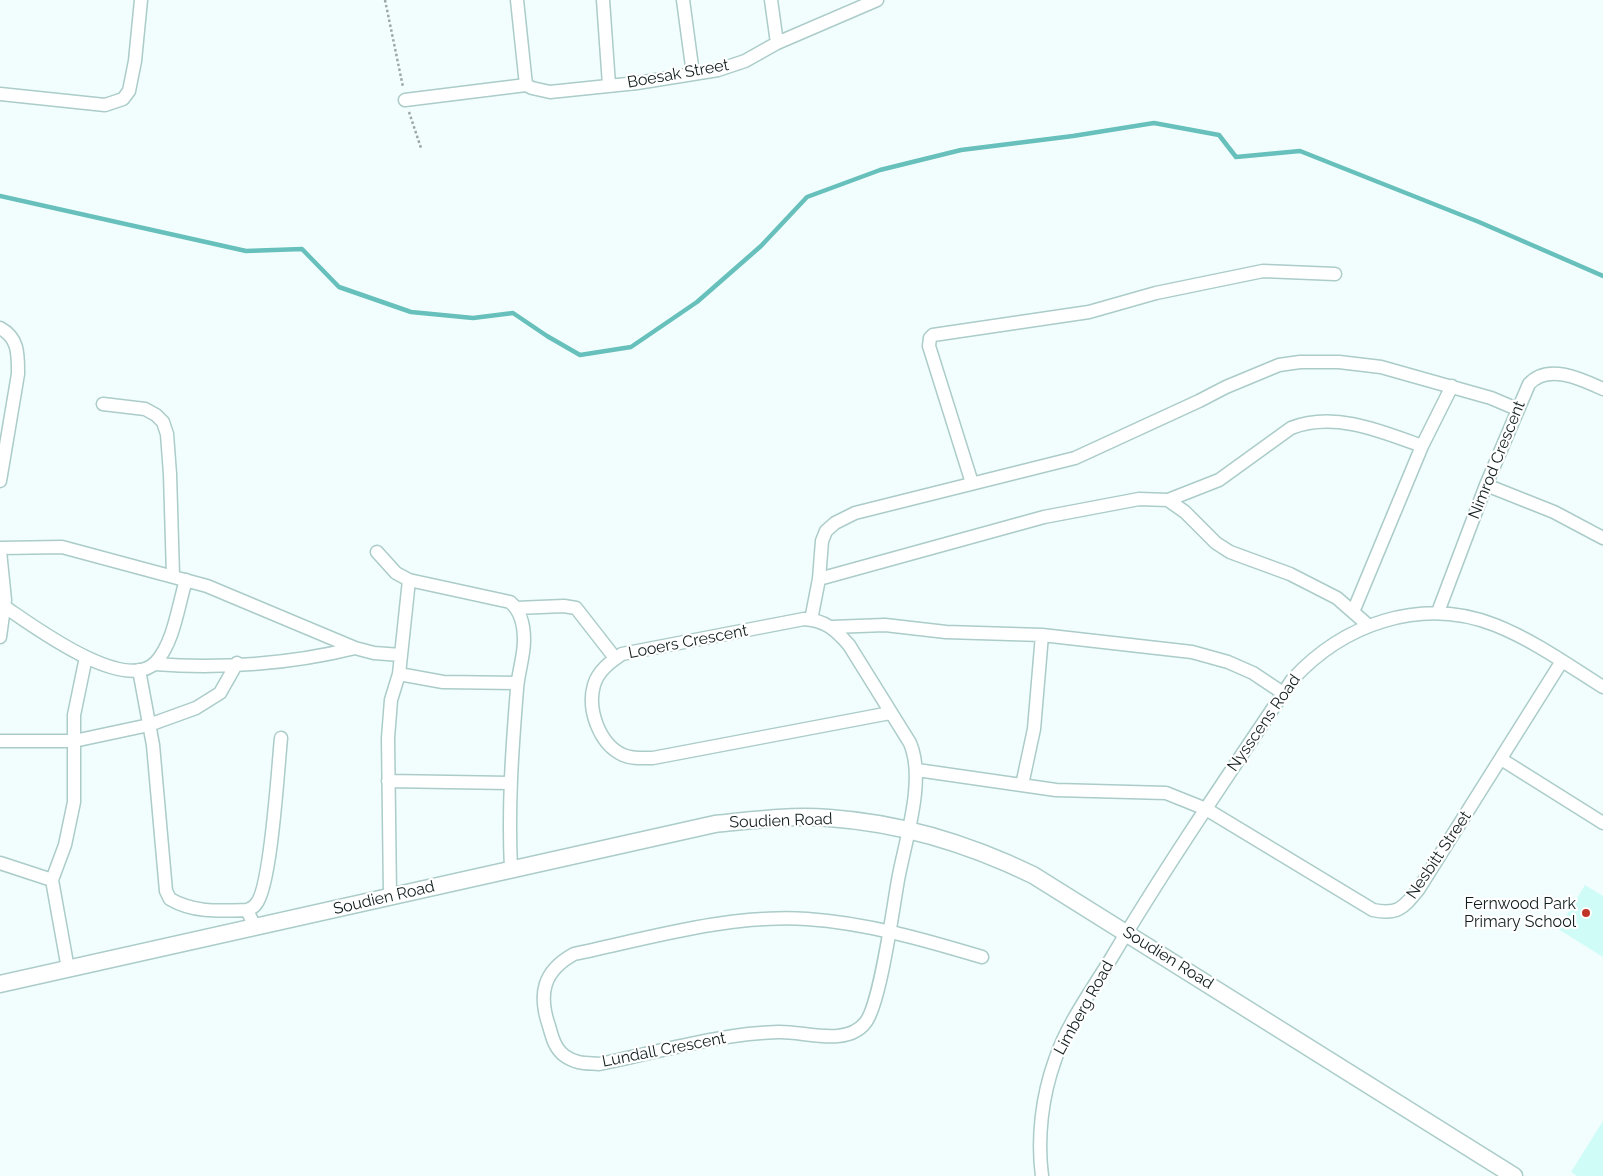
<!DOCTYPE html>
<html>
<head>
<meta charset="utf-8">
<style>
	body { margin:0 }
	canvas { display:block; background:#f1fefd }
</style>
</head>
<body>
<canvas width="1603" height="1176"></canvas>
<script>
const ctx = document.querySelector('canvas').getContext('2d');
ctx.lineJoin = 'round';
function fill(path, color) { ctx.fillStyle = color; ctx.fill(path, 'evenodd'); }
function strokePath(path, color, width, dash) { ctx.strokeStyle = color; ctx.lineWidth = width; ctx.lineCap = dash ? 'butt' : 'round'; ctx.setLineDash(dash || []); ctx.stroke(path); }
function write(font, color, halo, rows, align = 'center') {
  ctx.font = font + ' Raleway,sans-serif'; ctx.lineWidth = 4.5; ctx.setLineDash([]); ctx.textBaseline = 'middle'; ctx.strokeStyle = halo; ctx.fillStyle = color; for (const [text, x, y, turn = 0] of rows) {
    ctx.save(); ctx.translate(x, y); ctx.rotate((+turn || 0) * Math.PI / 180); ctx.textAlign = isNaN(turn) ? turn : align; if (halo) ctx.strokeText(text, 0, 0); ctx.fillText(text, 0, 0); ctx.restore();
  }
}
fill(new Path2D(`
	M1585,885l18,11v61l-45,-28z
	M1603,1121v55h-26l-6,-4z`), '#d0fcf8');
strokePath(new Path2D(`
	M0,196l246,55 56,-2 37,38 72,25 62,6 40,-5 34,23 33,19 51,-8 66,-45 64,-56 46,-49 73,-27 81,-20 112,-14 81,-13 65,12 17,22 64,-6 179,71 124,54`), '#67c0bb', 4.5);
const minor = new Path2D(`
	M517,0l9,85
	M603,0l6,85
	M683,0l10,74
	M771,0l6,43
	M0,94l105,11 18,-6 6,-8 6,-30 6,-61
	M405,100l121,-15 6,3 18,4 87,-9 81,-13 27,-9 32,-18 100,-43
	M0,328c19,10 18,27 18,46l-18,107
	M103,404l42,5 11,6 7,7 4,12 3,40 3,102
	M972,483l-43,-137 1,-8 3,-3 156,-23 67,-19 107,-22 72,3
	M1486,485l68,27 49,26
	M1168,500l51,-20 72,-52c43,-17 90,3 131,18
	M0,548l62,-1 145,39 148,62 19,5 27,2
	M0,551l5,49 -5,37
	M377,552l19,21 13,7 101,22c11,9 14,25 14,38 0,17 -6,33 -7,49 -5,62 -9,118 -6,180
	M819,579l225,-62 95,-18 29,1 17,12 31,31 14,9 60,22 47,24 32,28
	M5,607c27,18 120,88 151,55 18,-20 22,-56 30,-82
	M516,608l48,-2 12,2 39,50
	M1353,612l69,-166 30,-60
	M1438,612l48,-127 43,-101c19,-21 52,-5 74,5
	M811,620l8,-41 3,-38 4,-10 9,-8 20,-10 220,-55 124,-57 27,-14 53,-22 21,-3h39l42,5 110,31 26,11
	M832,627l53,-2 61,7 96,3 150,17 36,10 25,11 30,20
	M155,664c65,5 136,0 200,-16
	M139,670l14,75 13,146 4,8c24,14 50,12 77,11l8,17
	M399,674l44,8 74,1
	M890,713l-237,45c-11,0 -21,1 -30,-3 -24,-11 -36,-46 -29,-70 4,-14 16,-23 28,-31l182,-35c21,1 32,11 45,26l61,98c16,37 -5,98 -12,137 -5,28 -18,126 -33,143 -19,24 -61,8 -87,9 -55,1 -124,21 -179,32 -12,-1 -23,0 -34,-8 -10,-7 -13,-19 -16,-30 -11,-32 -6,-55 25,-72 76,-16 155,-40 233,-35 60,4 118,21 175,38
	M0,741h74l75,-16 47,-17 24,-15 17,-30
	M1501,759l102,64
	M917,770l139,20 110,3 40,16 167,101c25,5 30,-2 45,-20l144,-229
	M388,781l122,2
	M1022,785l12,-56 8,-94
	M0,863l52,17 16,89
	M52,880l13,-35 9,-43v-87l12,-58
	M390,896l-2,-158 3,-38 8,-26 10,-94
	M247,910c3,-1 7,-3 9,-6 15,-16 22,-137 25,-166
	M1042,1176c-5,-38 0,-80 13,-116 12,-36 37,-70 57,-103 56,-94 119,-186 180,-277 51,-56 129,-84 203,-55 38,15 73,40 108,62`);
const tertiary = new Path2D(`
	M0,984l715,-160c38,-4 76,-9 114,-6 72,5 140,26 204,57l481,301`);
strokePath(minor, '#abccc9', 15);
strokePath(tertiary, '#abccc9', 19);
strokePath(new Path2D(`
	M385,0l18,87
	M409,112l12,36`), '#9ba8a7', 2.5, [2.5, 2.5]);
strokePath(minor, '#fff', 12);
strokePath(tertiary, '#fff', 16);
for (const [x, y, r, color] of [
	[1586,913,5,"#c03328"]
]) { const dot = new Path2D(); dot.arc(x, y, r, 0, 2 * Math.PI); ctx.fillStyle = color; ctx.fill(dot); strokePath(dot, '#fff', 2); }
write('16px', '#121e1d', '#fff', [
	["Boesak Street",678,74,-10],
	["Nimrod Crescent",1497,460,-68],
	["Looers Crescent",688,642,-11],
	["Nysscens Road",1264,723,-55],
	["Soudien Road",781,821,-2],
	["Nesbitt Street",1439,855,-56],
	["Soudien Road",384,898,-13],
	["Soudien Road",1168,958,32],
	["Limberg Road",1084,1008,-61],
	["Lundall Crescent",664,1050,-11]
]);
write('16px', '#121e1d', '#fff', [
	["Fernwood Park",1576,904],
	["Primary School",1576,922]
], 'right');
</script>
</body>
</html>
